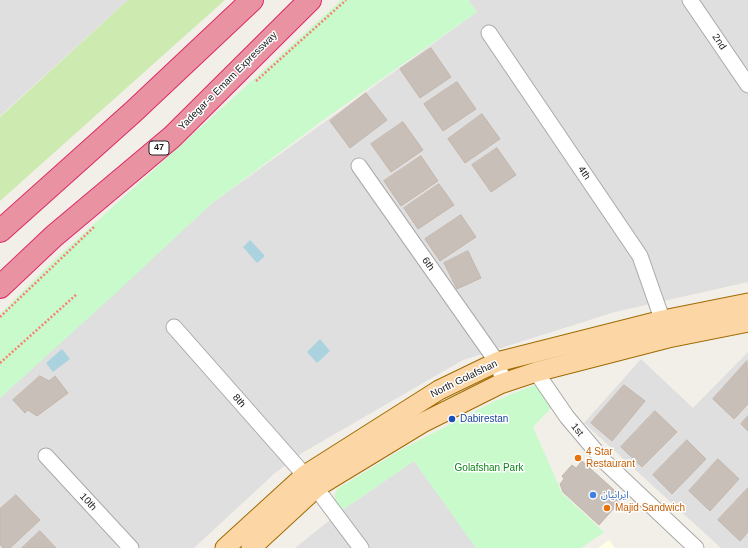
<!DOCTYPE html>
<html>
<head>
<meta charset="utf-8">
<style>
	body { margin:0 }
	canvas { display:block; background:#f2efe9 }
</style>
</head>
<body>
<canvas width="748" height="548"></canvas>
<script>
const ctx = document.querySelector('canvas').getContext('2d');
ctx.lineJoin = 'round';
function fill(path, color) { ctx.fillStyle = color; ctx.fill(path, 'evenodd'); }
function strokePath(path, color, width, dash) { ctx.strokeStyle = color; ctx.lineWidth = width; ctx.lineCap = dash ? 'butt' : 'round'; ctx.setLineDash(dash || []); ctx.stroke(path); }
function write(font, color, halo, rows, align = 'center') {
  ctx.font = font + ' Helvetica,"Noto Sans Arabic",sans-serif'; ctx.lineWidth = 3; ctx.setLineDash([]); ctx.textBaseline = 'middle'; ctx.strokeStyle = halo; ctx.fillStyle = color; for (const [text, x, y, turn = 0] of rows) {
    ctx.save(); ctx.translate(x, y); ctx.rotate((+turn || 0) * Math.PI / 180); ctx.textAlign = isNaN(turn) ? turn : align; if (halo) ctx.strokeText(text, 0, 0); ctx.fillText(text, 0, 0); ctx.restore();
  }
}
fill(new Path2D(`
	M0,0h128l-128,116z
	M468,0h280v282l-133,30 -152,48 -161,93 -27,20 -81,75h-194v-150l211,-194 266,-192z
	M748,352v196h-27l-137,-125 57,-64 52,49z
	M414,461l63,87h-182l46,-37z`), '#e0dfdf');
fill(new Path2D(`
	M609,540l6,8h-17z`), '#ffffe5');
fill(new Path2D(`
	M128,0h97l-225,201v-84z`), '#cdebb0');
fill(new Path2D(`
	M341,0h127l9,12 -151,106 -115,86 -94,88 -117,106v-84l52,-52z
	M539,383l12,25 -18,19 29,66 42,39 -23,16h-105l-62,-87 -73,50c-6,-8 -8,-13 -4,-22l67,-41 91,-47z`), '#c8facc');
fill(new Path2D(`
	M250,240l15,16 -8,7 -14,-16z
	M320,339l10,12 -13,12 -10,-11z
	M62,349l8,10 -17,13 -7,-9z`), '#aad3df');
const building = new Path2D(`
	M431,48l20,29 -31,21 -20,-29z
	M457,82l19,27 -33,22 -19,-27z
	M366,93l21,27 -37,28 -20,-27z
	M482,114l18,25 -35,24 -17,-24z
	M403,122l20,28 -32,22 -20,-28z
	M497,148l19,27 -25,17 -19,-27z
	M421,156l17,25 -37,25 -17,-25z
	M439,184l15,21 -36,24 -14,-21z
	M461,215l15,22 -36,24 -15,-22z
	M468,251l13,27 -24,11 -13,-26z
	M747,361l1,43 -14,15 -21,-20z
	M40,376l9,5 6,-5 13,17 -31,23 -9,-6 -3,3 -12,-13z
	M624,385l21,16 -33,40 -21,-18z
	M655,411l22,21 -35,35 -21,-20z
	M748,416v15l-7,-7z
	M687,440l19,19 -34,35 -19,-19z
	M718,459l21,20 -29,32 -21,-20z
	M582,461l41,37 -24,27 -36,-33 -3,-8 4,-5 -2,-3 10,-11 4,3z
	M748,488v44l-8,9 -22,-21z
	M16,495l24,25 -30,28h-7l-3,-4v-35z
	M40,531l16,17h-34z`);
fill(building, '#c7bfb8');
strokePath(building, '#c4b6ab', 1);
const minor = new Path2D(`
	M690,0l58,85
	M489,33l151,223 26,74
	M359,166l138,196 7,21
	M174,327l142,161 45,60
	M536,372l31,45 38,45 91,86
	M46,456l85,92`);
const major = new Path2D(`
	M225,548l80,-73 134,-85 58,-28 166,-42 85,-17
	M251,548l66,-61 107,-65 76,-38 36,-12 132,-34 80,-16`);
const highway = new Path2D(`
	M0,231l133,-119 119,-112
	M0,287l54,-51 118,-99 138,-137`);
strokePath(minor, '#a9a9a9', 17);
strokePath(major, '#a06b00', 21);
strokePath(highway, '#dc2a67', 24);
strokePath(new Path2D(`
	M256,81l90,-81
	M0,317l95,-91
	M0,363l77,-69`), '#fa8072', 2.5, [2, 2]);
strokePath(minor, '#fff', 15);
strokePath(major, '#fcd6a4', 19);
strokePath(highway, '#e892a2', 22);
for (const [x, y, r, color] of [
	[452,419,4,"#1a4fb4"],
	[578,458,4,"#e8710a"],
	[593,495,4,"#3f7fe0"],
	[607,508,4,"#e8710a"]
]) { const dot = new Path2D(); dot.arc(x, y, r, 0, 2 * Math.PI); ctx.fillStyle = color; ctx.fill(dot); strokePath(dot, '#fff', 1.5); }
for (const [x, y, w] of [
	[159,148,20]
]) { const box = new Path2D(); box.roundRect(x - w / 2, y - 7, w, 14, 3); ctx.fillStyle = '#fff'; ctx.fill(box); strokePath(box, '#222', 1); }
write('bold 9px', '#222', null, [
	["47",159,148]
]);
write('10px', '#222', '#fff', [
	["2nd",719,42,56],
	["Yadegar-e Emam Expressway",228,81,-45],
	["4th",584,173,56],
	["6th",428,264,55],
	["North Golafshan",464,379,-26],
	["8th",239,401,49],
	["1st",577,430,51],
	["10th",88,502,47]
]);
write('10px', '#164399', '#fff', [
	["Dabirestan",460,419]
], 'left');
write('10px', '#c56008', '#fff', [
	["4 Star",586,452],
	["Restaurant",586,464],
	["Majid Sandwich",615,508]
], 'left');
write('10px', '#0c8416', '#fff', [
	["Golafshan Park",489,468]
]);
write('10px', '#366cbe', '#fff', [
	["ایرانیان",601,495]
], 'left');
</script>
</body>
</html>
